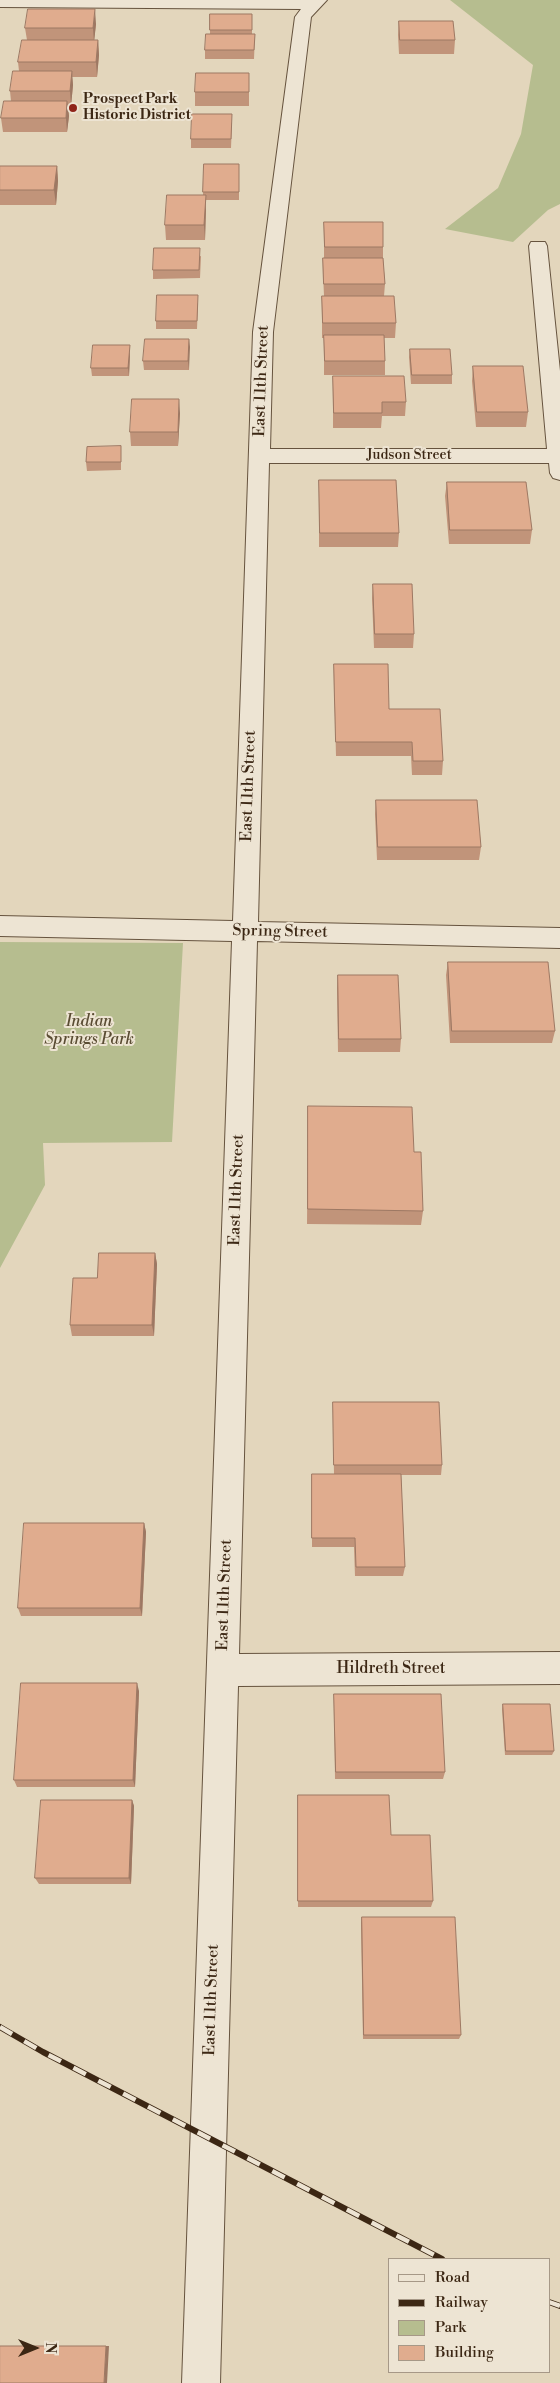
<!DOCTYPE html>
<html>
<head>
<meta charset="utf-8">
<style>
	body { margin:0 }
	#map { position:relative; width:560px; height:2383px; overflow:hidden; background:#e3d6bc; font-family:"Libre Bodoni",serif }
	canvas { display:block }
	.legend { position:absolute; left:388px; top:2258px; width:162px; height:115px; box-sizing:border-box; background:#ede4d3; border:1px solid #a69887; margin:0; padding:6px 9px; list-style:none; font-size:15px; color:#3c2714 }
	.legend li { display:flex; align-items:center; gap:10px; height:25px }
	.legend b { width:25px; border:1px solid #a69887 }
	.north { position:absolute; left:10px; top:2323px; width:50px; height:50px; -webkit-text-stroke:4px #ede4d3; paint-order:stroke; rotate:90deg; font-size:14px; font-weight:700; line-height:20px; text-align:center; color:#3c2714 }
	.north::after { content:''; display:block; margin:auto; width:18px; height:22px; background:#3c2714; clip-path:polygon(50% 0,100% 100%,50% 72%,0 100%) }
</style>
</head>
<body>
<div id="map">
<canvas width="560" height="2383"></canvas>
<ul class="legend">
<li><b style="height:6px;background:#ede4d3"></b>Road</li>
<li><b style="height:6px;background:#3c2714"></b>Railway</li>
<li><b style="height:14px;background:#b6bd8f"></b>Park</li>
<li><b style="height:14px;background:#e0ac8e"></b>Building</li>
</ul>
<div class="north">N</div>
</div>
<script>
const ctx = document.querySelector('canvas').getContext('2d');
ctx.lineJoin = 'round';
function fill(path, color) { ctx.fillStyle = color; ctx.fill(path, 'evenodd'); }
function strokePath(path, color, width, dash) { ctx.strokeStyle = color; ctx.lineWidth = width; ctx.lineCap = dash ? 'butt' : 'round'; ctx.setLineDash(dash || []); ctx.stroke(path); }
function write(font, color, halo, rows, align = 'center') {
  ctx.font = font + ' "Libre Bodoni",serif'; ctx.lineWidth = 4; ctx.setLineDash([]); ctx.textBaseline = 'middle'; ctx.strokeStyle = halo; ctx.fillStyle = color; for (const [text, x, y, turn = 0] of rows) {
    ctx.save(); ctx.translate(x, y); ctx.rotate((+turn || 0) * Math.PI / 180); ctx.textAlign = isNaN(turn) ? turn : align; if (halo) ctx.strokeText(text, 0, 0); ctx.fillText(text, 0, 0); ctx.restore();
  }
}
fill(new Path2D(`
	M450,0h110v204l-12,6 -35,32 -68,-13 53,-41 23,-54 12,-69z
	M0,942l183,1 -11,199 -129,1 2,42 -45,83z`), '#b6bd8f');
const minor = new Path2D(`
	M0,0h327l-16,17 -38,315 -3,117h277l-18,-203 2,-4h14l2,4 13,125v109l-7,-2 -3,-5 -1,-10h-280l-11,459 302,6v20l-303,-7 -18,713 321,-2v32l-322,2 -18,697h-38l50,-1442 -232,-5v-20l233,5 20,-589 42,-315 6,-8 -301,-2z`);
strokePath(minor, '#66533e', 2);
fill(minor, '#ede4d3');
const rail = new Path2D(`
	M0,2027l43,25 399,207
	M549,2302l11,4`);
strokePath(rail, '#3c2714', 6);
strokePath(rail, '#ede4d3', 4.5, [14]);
fill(new Path2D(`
	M210,14h42v20h3l-1,25h-49v-9l5,-16z
	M399,21l56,19 -1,14h-55l-1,-19z
	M96,24l-2,16h4l1,15 -2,22h-25l1,8 -2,21h-3l1,10 -2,16h-64l-2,-14 10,-17 -1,-10 9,-20 -1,-9 9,-22 -2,-12z
	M249,73v33h-54v-14z
	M232,123l-1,25h-40v-9z
	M204,164h35v36h-33l-1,40h-39l-1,-15 38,-30z
	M0,166h57l1,15 -2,24h-56z
	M324,222l59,25v11l2,26 -1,12 12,27 -1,15h-11l1,23v14h-61v-37h-2v-42h2l-1,-24v-14h1z
	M201,256l-1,22 -47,1v-9z
	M198,303l-1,26h-41v-8z
	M189,339v31h-45l-1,-9z
	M410,349l42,26v9h-41l-2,-27z
	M130,353l-1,23h-37l-1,-8z
	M473,366l55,46 -2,15h-50l-4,-46z
	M333,376l73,26 -1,14h-23l-1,12h-48z
	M180,413l-2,33h-47l-1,-14z
	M121,446v24l-34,1 -1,-9z
	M319,480l80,53 -1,14h-79z
	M447,482l85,48 -2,14h-81l-4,-48z
	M373,584l41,50 -1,14h-39l-2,-50z
	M334,664l55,45 54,52 -1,14h-30l-1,-19h-75l-2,-78z
	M376,800l105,47 -2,13h-102l-2,-46z
	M448,962l107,69 -3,12h-102l-4,-68z
	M338,975l63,64 -1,13h-62l-1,-64z
	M308,1106l106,46 9,59 -2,14 -114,-1z
	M155,1253l2,11 -3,72h-82l-2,-11z
	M333,1402l109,63 -1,10h-40l4,92 -2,9h-48l-1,-29h-42v-73h22l-1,-62z
	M144,1523l2,9 -4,84h-121l-3,-8z
	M139,1691l-4,96h-118l-3,-7z
	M334,1694l111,78 -2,7h-108l-1,-77z
	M503,1704l51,47 -2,4h-47l-3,-46z
	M298,1795l93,40 42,66 -2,6h-133z
	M132,1800l2,6 -3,78h-92l-4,-6z
	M362,1917l99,118 -2,4h-96l-2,-116z`), '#c1947a');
fill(new Path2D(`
	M95,9l1,15 -2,19 -1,-15z
	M98,40l1,15 -2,22 -1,-15z
	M72,71l1,14 -2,21 -1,-15z
	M67,101l2,15 -2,16 -1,-14z
	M57,166l1,15 -2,24 -2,-15z
	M206,195v15l-1,30 -1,-15z
	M189,339l1,8 -1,23 -1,-9z
	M130,345v8l-1,23 -1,-8z
	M179,399l1,14 -2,33v-14z
	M155,1253l2,11 -3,72 -2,-11z
	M144,1523l2,9 -4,84 -2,-8z
	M137,1683l2,8 -4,96 -2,-7z
	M132,1800l2,6 -3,78 -2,-6z
	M106,2346h3l-2,37h-3z`), '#9d7863');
const building = new Path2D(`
	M28,9h67l-2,19h-68z
	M210,14h42v16h-42z
	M399,21h54l2,19h-55z
	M206,34h49l-1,16h-49z
	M22,40h76l-2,22h-78z
	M13,71h59l-2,20h-60z
	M196,73h53v19h-54z
	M4,101h63l-1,17h-65z
	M192,114h40l-1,25h-40z
	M204,164h35v28h-36z
	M0,166h57l-3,24h-54z
	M167,195h39l-2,30h-39z
	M324,222h59v25h-58z
	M154,248h46l-1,22h-46z
	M323,258h60l2,26h-61z
	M157,295h41l-1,26h-41z
	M322,296h72l2,27h-73z
	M324,335h60l1,26h-60z
	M145,339h44l-1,22h-45z
	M93,345h37l-2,23h-37z
	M410,349h40l2,26h-40z
	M473,366h50l5,46h-51z
	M333,376h71l2,26h-24v11h-48z
	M132,399h47l-1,33h-48z
	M121,446v16h-35l1,-15z
	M319,480h77l3,53h-79z
	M447,482h79l6,48h-82z
	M373,584h39l2,50h-39z
	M334,664h54l1,45h51l3,52h-30l-1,-19h-76z
	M376,800h101l4,47h-103z
	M448,962h100l7,69h-103z
	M338,975h60l3,64h-62z
	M308,1106l104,1 2,45h7l2,59 -115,-2z
	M99,1253h56l-3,72h-82l3,-47h24z
	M333,1402h106l3,63h-108z
	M312,1474h89l4,93h-49l-1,-29h-43z
	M24,1523h120l-4,85h-122z
	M21,1683h116l-4,97h-119z
	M334,1694h107l4,78h-109z
	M503,1704h47l4,47h-48z
	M298,1795h91l2,40h39l3,66h-135z
	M41,1800h91l-3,78h-94z
	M362,1917h93l6,118h-97z
	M0,2346h106l-2,37h-104z`);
fill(building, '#e0ac8e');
strokePath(building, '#9d7863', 1);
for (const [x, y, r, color] of [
	[73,108,5,"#8f2418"]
]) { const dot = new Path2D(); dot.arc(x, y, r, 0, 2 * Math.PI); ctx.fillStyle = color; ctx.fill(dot); strokePath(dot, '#ede4d3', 2); }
write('bold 14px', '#3c2714', '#ede4d3', [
	["Prospect Park",83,100],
	["Historic District",83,116]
], 'left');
write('14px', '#3c2714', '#ede4d3', [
	["Judson Street",409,456]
]);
write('16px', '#3c2714', '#ede4d3', [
	["East 11th Street",262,381,-88],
	["East 11th Street",249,786,-88],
	["Spring Street",280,932,1],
	["East 11th Street",237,1190,-88],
	["East 11th Street",225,1595,-88],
	["Hildreth Street",391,1669],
	["East 11th Street",212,2000,-88]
]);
write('italic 16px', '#5a4c33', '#ede4d3', [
	["Indian",89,1022],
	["Springs Park",89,1040]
]);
</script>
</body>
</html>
